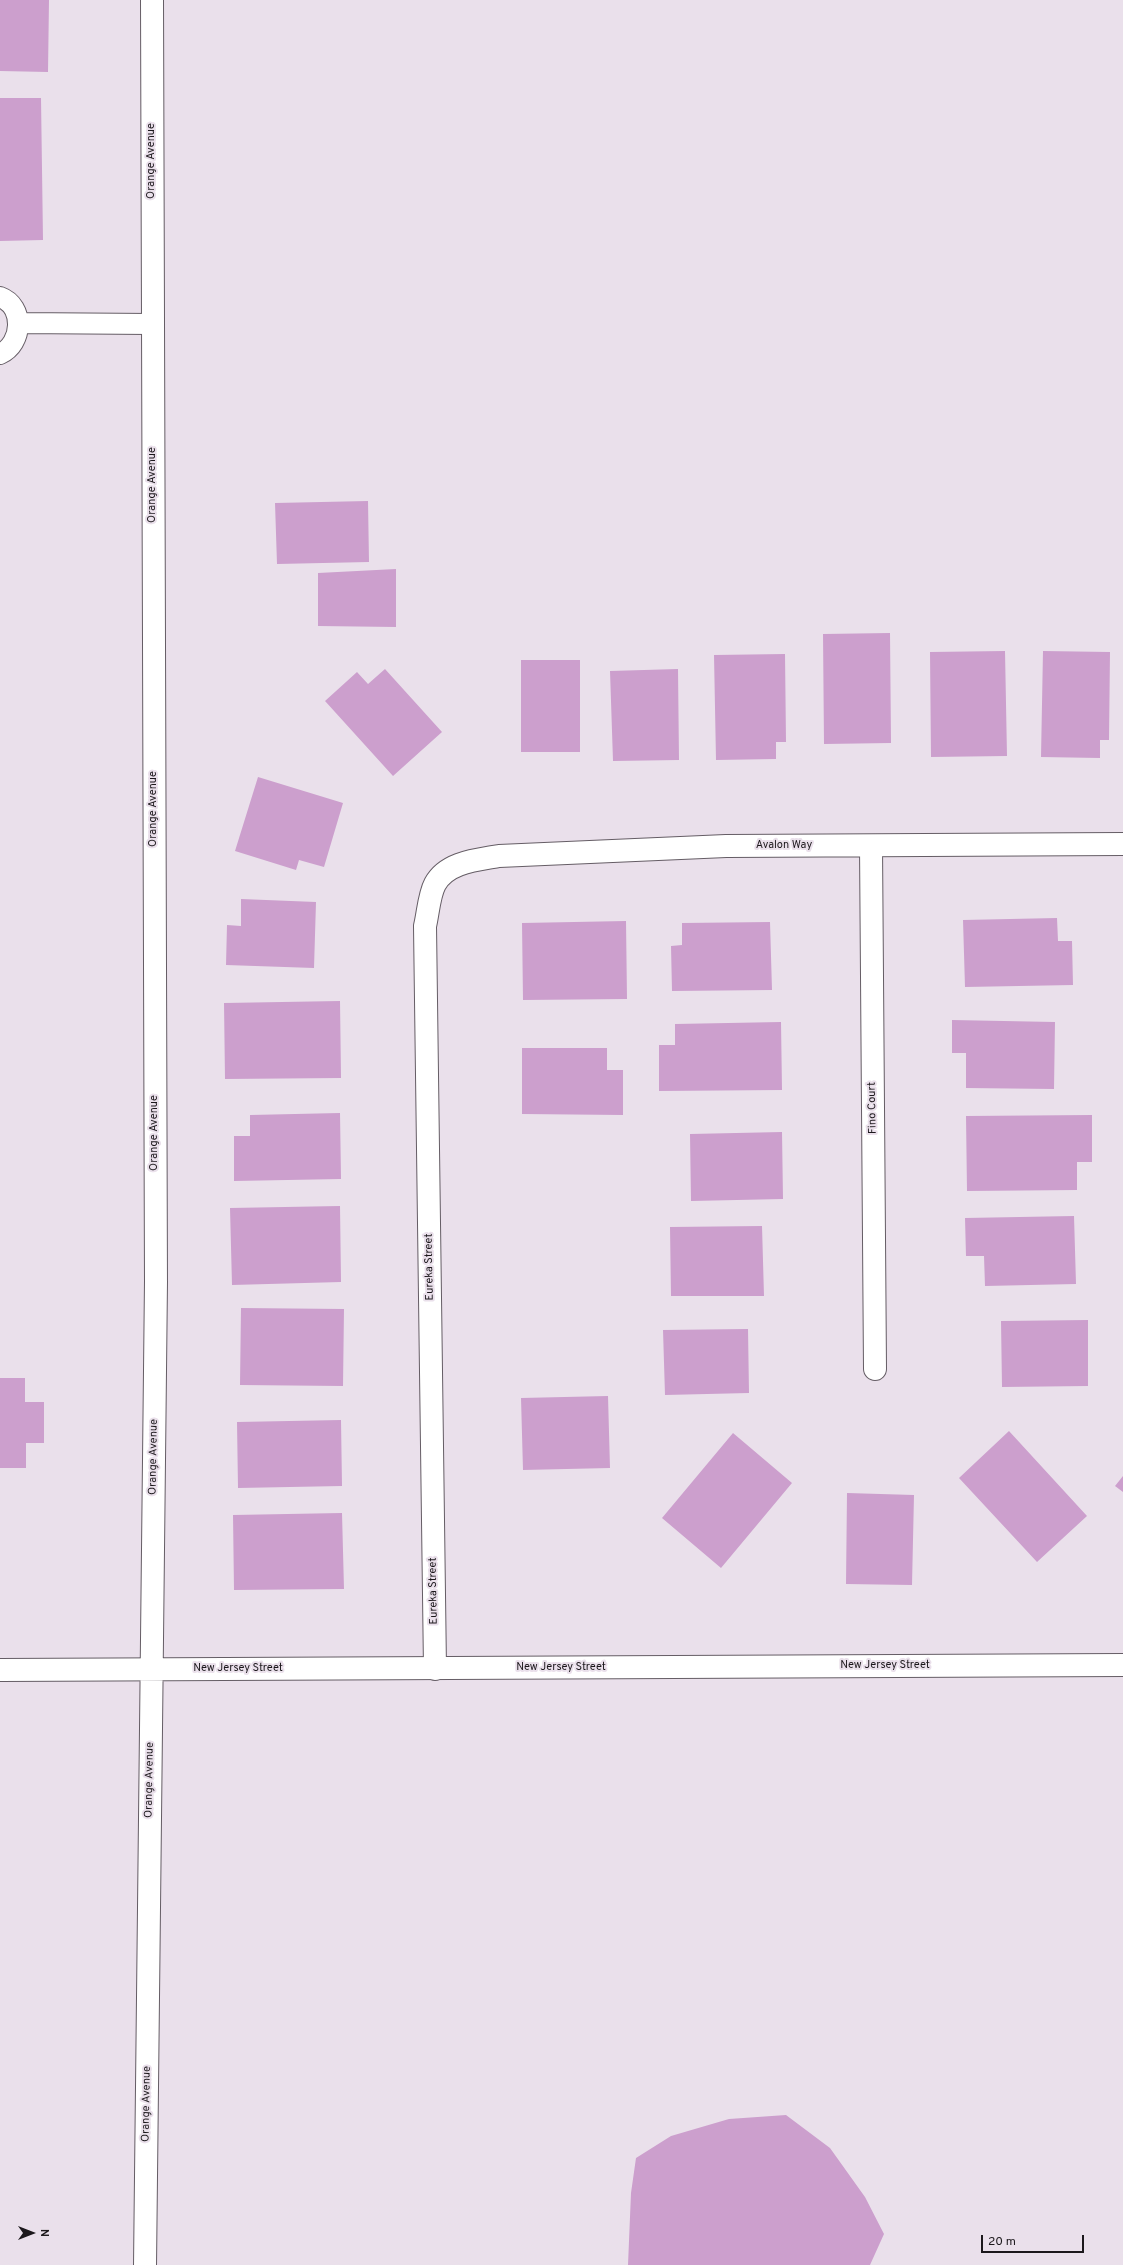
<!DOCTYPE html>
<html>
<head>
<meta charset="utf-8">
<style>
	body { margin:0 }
	#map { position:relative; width:1123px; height:2265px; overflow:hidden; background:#eae0eb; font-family:Overpass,sans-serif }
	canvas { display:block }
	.north { position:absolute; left:12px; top:2213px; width:40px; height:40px; -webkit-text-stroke:3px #eae0eb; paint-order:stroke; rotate:90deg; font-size:11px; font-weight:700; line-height:16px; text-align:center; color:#1c181c }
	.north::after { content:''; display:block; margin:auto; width:14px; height:18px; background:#1c181c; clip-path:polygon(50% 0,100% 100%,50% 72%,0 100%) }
	.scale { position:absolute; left:981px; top:2235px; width:103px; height:18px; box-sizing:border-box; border:2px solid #1c181c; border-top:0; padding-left:5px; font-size:12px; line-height:14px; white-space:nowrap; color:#1c181c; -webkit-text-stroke:3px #eae0eb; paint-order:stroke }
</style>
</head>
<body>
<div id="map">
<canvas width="1123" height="2265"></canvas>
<div class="north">N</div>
<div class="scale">20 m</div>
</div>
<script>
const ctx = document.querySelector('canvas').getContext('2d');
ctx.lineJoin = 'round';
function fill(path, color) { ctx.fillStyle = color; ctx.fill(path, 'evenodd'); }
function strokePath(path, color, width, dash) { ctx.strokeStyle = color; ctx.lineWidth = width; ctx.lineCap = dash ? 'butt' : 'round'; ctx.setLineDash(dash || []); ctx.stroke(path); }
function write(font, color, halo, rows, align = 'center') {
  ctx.font = font + ' Overpass,sans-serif'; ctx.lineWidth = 4; ctx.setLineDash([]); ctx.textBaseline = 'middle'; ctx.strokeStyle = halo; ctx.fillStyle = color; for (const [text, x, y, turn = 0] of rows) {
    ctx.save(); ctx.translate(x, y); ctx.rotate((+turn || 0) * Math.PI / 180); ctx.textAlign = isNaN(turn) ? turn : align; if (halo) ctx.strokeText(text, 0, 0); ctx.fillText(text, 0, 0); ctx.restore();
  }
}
fill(new Path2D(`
	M0,0h49l-1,72 -48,-1z
	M0,98h41l2,142 -43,1z
	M368,501l1,61 -92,2 -2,-61z
	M396,569v58l-78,-1v-53z
	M890,633l1,110 -67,1 -1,-110z
	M1005,651l2,105 -76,1 -1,-105z
	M1043,651l67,1 -1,88h-9v18l-59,-1z
	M785,654l1,88h-10v17l-60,1 -2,-105z
	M521,660h59v92h-59z
	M385,669l57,63 -49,44 -68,-75 32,-29 11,12z
	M678,669l1,91 -66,1 -3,-90z
	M258,777l85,26 -19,64 -25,-7 -3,10 -61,-19z
	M241,899l75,3 -2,66 -88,-3 1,-40 14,1z
	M1057,918l1,23h14l1,44 -108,2 -2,-67z
	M626,921l1,78 -104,1 -1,-77z
	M770,922l2,68 -100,1 -1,-45 11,-1v-22z
	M340,1001l1,77 -116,1 -1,-76z
	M952,1020l103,2 -1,67 -88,-1v-35h-14z
	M781,1022l1,68 -123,1v-46h16v-21z
	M522,1048h85v22h16v45l-101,-1z
	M340,1113l1,66 -107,2v-45h16v-21z
	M1092,1115v47h-15v28l-110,1 -1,-75z
	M782,1132l1,67 -92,2 -1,-67z
	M340,1206l1,76 -109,3 -2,-77z
	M1074,1216l2,68 -91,2 -1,-30h-18l-1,-38z
	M762,1226l2,70h-93l-1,-69z
	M241,1308l103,1 -1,77 -103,-1z
	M1088,1320v66l-86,1 -1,-66z
	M748,1329l1,64 -84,2 -2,-65z
	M0,1378h25v24h19v41h-18v25h-26z
	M608,1396l2,72 -87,2 -2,-72z
	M341,1420l1,66 -104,2 -1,-66z
	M1009,1431l78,85 -50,46 -78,-84z
	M733,1433l59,50 -71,85 -59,-50z
	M1123,1476v16l-8,-6z
	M847,1493l67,2 -2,90 -66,-1z
	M342,1513l2,76 -110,1 -1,-75z
	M786,2115l44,33 35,49 19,37 -14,31h-242l3,-72 5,-35 35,-22 58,-17z`), '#cc9fcd');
const lane = new Path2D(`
	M0,297c25,9 23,47 0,57
	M18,323l134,1`);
const street = new Path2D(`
	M871,846l4,523
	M435,1669l-10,-743c3,-12 4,-31 10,-42 12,-22 42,-24 64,-28l227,-10 397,-2`);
const secondary = new Path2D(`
	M0,1670l1123,-5
	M145,2265l11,-984 -4,-1281`);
strokePath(lane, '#655d65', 22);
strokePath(street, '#655d65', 24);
strokePath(secondary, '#655d65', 24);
strokePath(lane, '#fff', 20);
strokePath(street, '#fff', 22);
strokePath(secondary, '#fff', 22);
write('11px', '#1c181c', '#eae0eb', [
	["Orange Avenue",152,161,-90],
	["Orange Avenue",153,485,-90],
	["Orange Avenue",154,809,-90],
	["Avalon Way",784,846],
	["Fino Court",873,1108,-91],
	["Orange Avenue",155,1133,-90],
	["Eureka Street",430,1267,-91],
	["Orange Avenue",154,1457,-89],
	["Eureka Street",434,1591,-91],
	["New Jersey Street",885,1666],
	["New Jersey Street",561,1668],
	["New Jersey Street",238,1669],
	["Orange Avenue",150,1780,-89],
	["Orange Avenue",147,2104,-89]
]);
</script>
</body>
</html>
